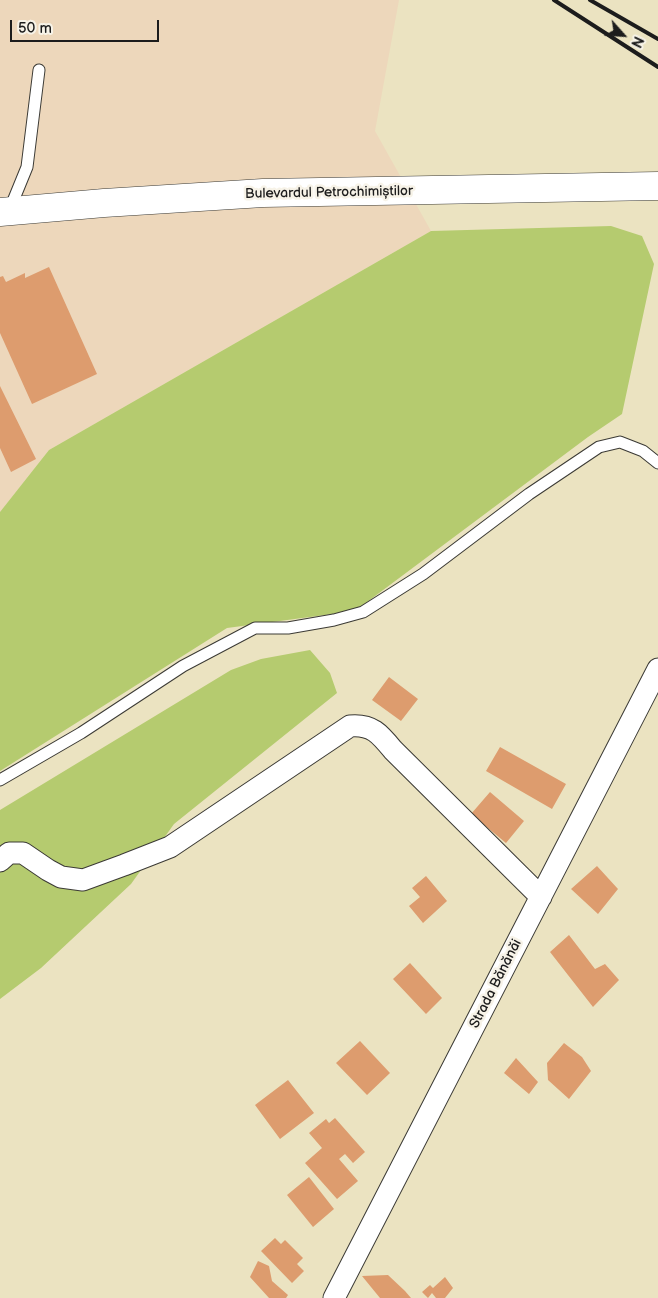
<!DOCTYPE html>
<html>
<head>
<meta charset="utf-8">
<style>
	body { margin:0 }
	#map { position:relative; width:658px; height:1298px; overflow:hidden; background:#ebe3c1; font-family:"Balsamiq Sans",sans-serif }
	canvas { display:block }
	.north { position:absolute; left:598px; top:10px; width:50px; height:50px; -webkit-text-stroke:4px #f7f3e8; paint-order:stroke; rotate:116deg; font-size:14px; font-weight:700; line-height:20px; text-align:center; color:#1c1c1c }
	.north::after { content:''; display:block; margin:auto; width:18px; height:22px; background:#1c1c1c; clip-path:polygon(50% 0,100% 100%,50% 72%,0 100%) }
	.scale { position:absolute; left:10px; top:20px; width:149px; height:22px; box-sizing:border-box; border:2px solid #1c1c1c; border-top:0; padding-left:6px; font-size:15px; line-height:18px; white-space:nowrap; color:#1c1c1c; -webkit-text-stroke:4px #f7f3e8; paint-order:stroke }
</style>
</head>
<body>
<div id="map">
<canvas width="658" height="1298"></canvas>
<div class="north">N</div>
<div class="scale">50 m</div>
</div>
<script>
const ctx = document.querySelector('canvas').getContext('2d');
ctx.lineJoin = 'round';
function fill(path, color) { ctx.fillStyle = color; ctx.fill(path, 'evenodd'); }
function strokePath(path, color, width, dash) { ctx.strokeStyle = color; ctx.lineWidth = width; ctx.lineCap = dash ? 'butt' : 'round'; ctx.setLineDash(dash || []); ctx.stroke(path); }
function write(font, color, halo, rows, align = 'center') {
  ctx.font = font + ' "Balsamiq Sans",sans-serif'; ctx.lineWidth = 5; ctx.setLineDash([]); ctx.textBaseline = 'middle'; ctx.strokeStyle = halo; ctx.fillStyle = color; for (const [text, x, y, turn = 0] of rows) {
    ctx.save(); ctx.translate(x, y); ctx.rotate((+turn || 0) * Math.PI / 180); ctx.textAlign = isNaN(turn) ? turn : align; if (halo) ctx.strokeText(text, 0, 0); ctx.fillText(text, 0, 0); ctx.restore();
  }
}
fill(new Path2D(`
	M0,0h399l-24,131 56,100 -382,219 -49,62z`), '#edd7bb');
fill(new Path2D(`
	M611,226l31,10 12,28 -32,150 -34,23 -233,174 -128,17 -227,143v-259l49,-62 382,-219z
	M310,650l20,23 7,20 -163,131 -43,60 -90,84 -41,31v-189l231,-140 30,-11z`), '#b5cb6f');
fill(new Path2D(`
	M49,267l48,107 -65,30 -32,-71v-56l3,-1 3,6 19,-9v5z
	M0,386l36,73 -25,13 -11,-24z
	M389,677l29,22 -17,22 -29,-21z
	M500,747l66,37 -14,25 -66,-38z
	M490,792l34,29 -18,22 -35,-29z
	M597,866l21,23 -20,25 -27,-25z
	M426,876l21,25 -24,22 -14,-17 11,-9 -8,-9z
	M569,935l26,34 10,-5 14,16 -26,27 -43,-55z
	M410,963l32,35 -16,16 -33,-35z
	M360,1041l30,32 -23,22 -31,-32z
	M564,1043l18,14 9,14 -22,28 -21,-19 -1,-17z
	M516,1058l22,24 -9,12 -25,-21z
	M288,1080l26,33 -34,26 -25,-34z
	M335,1118l30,34 -12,11 -8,-9 -6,5 19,22 -21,18 -32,-36 17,-15 -13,-15 17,-14 3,4z
	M309,1177l25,32 -21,18 -26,-32z
	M275,1238l6,6 4,-4 18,18 -6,6 7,7 -12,12 -31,-32z
	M258,1261l11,5 3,15 16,14 -2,3h-17l-19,-21z
	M388,1275l17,16 6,7h-31l-18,-22z
	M445,1277l8,11 -8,10h-9l-4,-5 -4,5 -6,-6 8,-7 3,3z`), '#dd9c6e');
const service = new Path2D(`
	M9,211l18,-44 12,-97
	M0,780l81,-47 102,-67 72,-38h33l46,-8 29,-8 60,-38 106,-80 70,-47 21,-5 23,9 15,12`);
const minor = new Path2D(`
	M0,861l9,-8h14l25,17 13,7 22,3 41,-15 46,-18 180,-121c22,-2 30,8 43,24l148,147
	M334,1298l324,-629`);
const primary = new Path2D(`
	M0,212l104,-9 159,-10 395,-7`);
strokePath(service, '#3b3a35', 13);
strokePath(minor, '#3b3a35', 23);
strokePath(primary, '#3b3a35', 29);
strokePath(service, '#fff', 11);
strokePath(minor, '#fff', 21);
strokePath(primary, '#fff', 28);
strokePath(new Path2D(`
	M554,0l104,67
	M590,0l68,39`), '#1c1c1c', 4);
write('14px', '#1c1c1c', '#f7f3e8', [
	["Bulevardul Petrochimiștilor",329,193,-1],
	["Strada Bănănăi",496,984,-63]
]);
</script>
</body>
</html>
